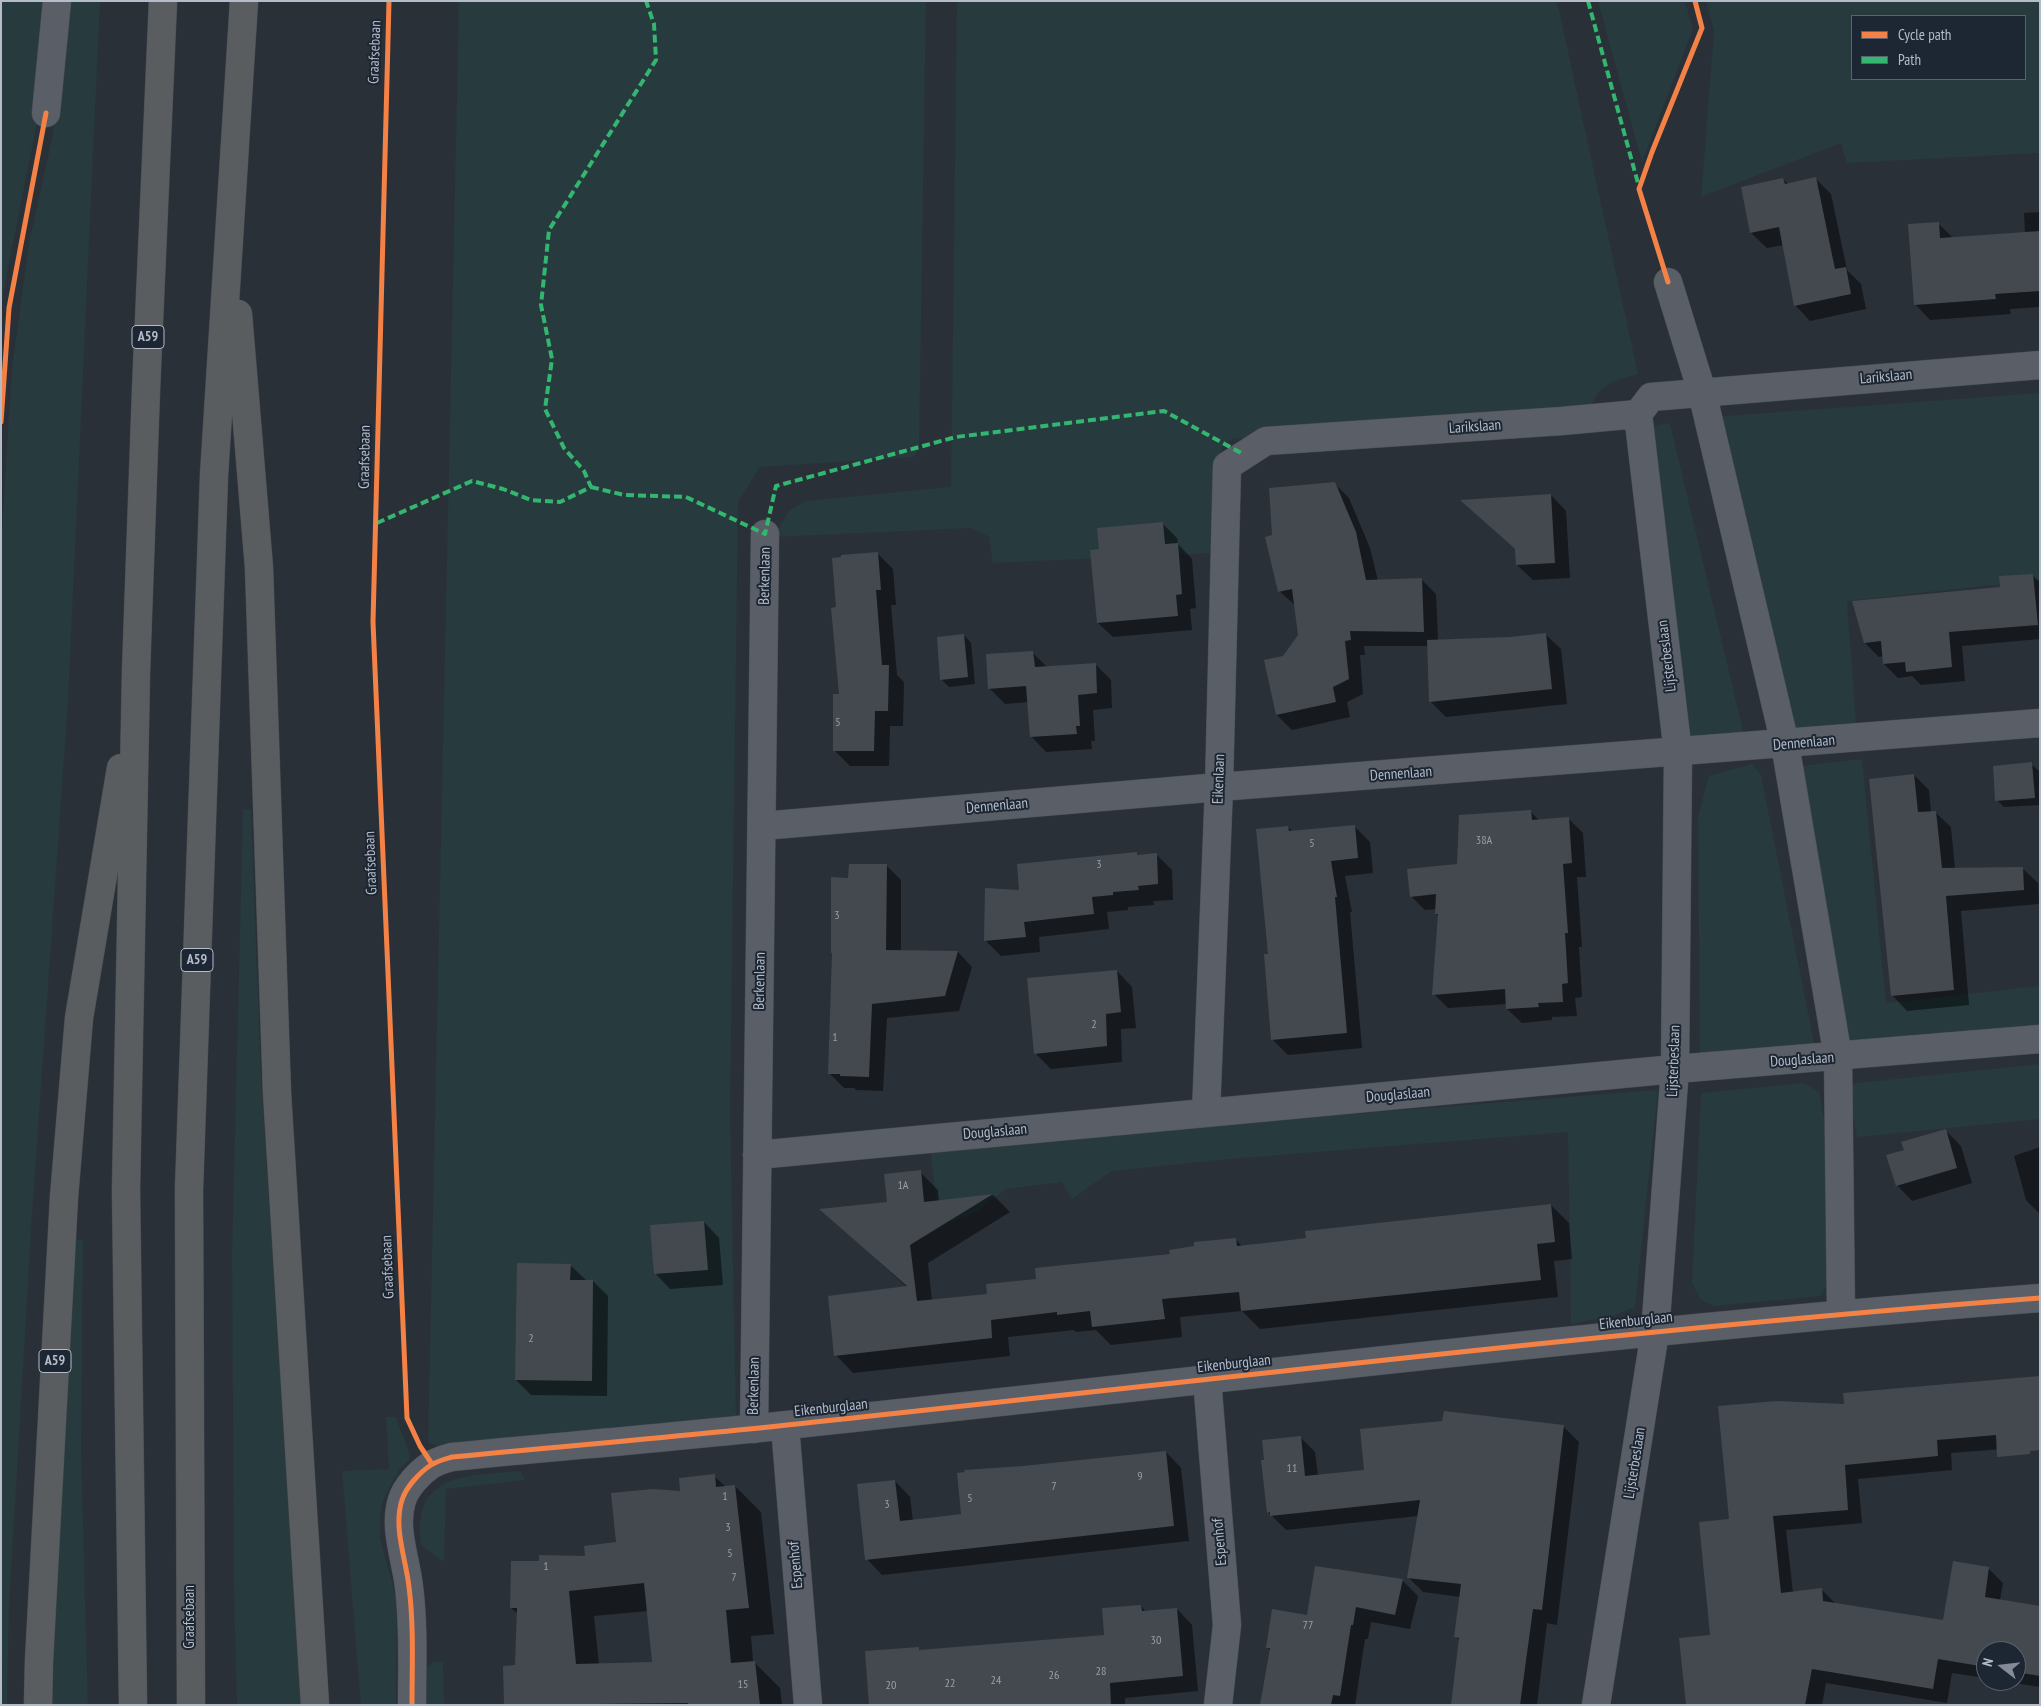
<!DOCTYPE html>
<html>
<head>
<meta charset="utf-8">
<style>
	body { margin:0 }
	#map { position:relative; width:2041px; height:1706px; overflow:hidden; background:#2a3038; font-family:"PT Sans Narrow",sans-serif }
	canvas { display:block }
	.frame { position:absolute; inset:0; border:2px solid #b4bcc9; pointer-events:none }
	.legend { position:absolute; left:1851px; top:15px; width:175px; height:65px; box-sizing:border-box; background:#1d2633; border:1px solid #59626f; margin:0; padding:6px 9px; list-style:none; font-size:15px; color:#b4bcc9 }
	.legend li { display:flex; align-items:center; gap:10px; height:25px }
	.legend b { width:25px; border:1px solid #59626f }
	.north { position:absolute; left:1976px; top:1641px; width:50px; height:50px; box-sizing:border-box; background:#1d2633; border:1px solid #59626f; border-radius:50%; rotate:286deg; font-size:14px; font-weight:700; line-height:20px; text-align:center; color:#b4bcc9 }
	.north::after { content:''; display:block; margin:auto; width:18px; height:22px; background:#848b96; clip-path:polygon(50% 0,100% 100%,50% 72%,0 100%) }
</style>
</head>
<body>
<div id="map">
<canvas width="2041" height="1706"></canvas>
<div class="frame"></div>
<ul class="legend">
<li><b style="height:6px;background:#f48246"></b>Cycle path</li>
<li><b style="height:6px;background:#33b770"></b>Path</li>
</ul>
<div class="north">N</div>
</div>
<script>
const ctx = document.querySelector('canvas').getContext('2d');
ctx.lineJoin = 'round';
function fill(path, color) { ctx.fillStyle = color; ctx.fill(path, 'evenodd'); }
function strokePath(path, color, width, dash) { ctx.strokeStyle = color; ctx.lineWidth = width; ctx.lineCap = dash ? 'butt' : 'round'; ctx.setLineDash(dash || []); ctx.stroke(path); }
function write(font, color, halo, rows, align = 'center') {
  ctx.font = font + ' "PT Sans Narrow",sans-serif'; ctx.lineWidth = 4; ctx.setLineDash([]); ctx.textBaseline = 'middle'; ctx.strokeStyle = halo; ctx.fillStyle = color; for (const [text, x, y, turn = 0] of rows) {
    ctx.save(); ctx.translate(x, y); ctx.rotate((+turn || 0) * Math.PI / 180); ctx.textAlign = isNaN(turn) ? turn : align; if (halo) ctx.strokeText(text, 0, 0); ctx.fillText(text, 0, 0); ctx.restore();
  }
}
fill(new Path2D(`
	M1,1h48l-9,106 -39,197z
	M67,1h33l-32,701 -36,512 -23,393 -2,98h-6v-1159l11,-178 17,-125 29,-132z
	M459,1h467l-7,448 -5,8 -154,10 -22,35 -8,610 6,304 -294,31 -14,-4z
	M957,1h600l81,373c-27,8 -38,9 -49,37l-356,28 -10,5 -6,22 -3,87 -221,10 -4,-26 -17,-9 -198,9 15,-27 17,-9 145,-14z
	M1598,1h87l8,28 -51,133z
	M1706,1h334v152l-193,10 -6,-20 -140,54 13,-166zM1852,16h173v63h-173z
	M2040,393v187l-193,21 9,122 -84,10 -74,-315z
	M1670,423l74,312 -63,2 -32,-310z
	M1862,759l24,244 154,-17v43l-195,21 -62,-282z
	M1752,764l9,11 53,268 -9,11h-105l-2,-237 11,-41z
	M251,809l10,269 41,627h-65l-3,-113 -2,-338 11,-444z
	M2040,1064v55l-183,18 -9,-53z
	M1803,1083l16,9 6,32 4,159 -9,13 -106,10 -13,-6 -9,-17 9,-190z
	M1658,1090l-23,217 -23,9 -41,8 -3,-192 -339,27 -117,12 -40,28 -10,-17 -56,7 -30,23 -24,10 -14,-3 -8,-72z
	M73,1240h10l-2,211 7,254h-39z
	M386,1417h10c4,15 12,27 14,42l-10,10 -10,17 -7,15 -3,16v20l17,65 -1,103h-35l-19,-234 47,-2z
	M520,1471l5,9 -79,9 -2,73 -23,-17c-9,-73 46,-69 99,-74z
	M433,1662h10l1,43h-18l1,-37z`), '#273a3e');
fill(new Path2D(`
	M1783,179l5,5 28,-5 15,15 16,76 14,14 5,25 -56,12 -15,-16 -11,-60 -17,3 -16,-15z
	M2040,212v95l-30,2 1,5 -81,6 -15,-16 23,-81 16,16 71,-6 -1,-20z
	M1334,483l15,15 21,50 8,33 43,-2 15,15 2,47 72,-2 35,-5 16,15 6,55 -121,13 -15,-15 -3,-56h-64l1,9h-5l3,39 -16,8 3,15 -58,13 -15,-15 -12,-54 18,-4 16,-22 -3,-29 -17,-15 -6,-55z
	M1551,495l15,16 4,67 -37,2 -16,-15 -1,-15 -39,-35z
	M1162,523l15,15 1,6 14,15 4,49 -6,1 2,21 -79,7 -15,-14z
	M877,553l16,16 3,36h-5l6,70 7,7 -1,44h-13l-1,40h-39l-16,-16 7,-55 -4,-87z
	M2032,575l8,7v57l-78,7 3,35 -44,4 -9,-9 -14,2 -14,-14 -1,-8 -4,1 -14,-14z
	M964,635l7,8 4,41 -26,3 -8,-8z
	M1032,652l16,16 47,-4 16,16 1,28 -19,2 2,31h-4l1,8 -46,3 -15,-16 -2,-34 -24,2 -16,-16z
	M2031,764l8,7 1,34 -36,2 -7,-7z
	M1914,775l15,15 2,22h4l16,15 4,42 67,-1 16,15 1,21 -78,7 8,94 -62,6 -15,-16z
	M1530,811l10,10 29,-2 14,14 3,44h-9l5,70h-3l3,50 -7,1 2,18 -25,1v3l-30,3 -15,-14v-5l-59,4 -14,-14 5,-78 -3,-2 1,-5 -12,1 -14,-14 47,-31z
	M1354,826l16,16 3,31 -28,3 7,36h-2l12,136 -74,7 -15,-15 -3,-85 18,-128 5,5z
	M1136,854l3,2 18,-1 15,15 1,30 -20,1 1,4 -26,2v3l-21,2 2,17 -70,8 1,15 -39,4 -15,-15 34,-49z
	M886,865l15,15v72h57l14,15 -13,44 -72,7 -4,73 -27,-1 -2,-2h-10l-15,-15 4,-119 17,-75z
	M1117,971l15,16 4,41 -15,1 1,33 -71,7 -16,-16z
	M1945,1130l16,16 11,37 -60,18 -15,-16 8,-34z
	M2040,1147v67l-14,-14 -12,-44z
	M920,1172l18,18 1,11 54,-6 17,17 -82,51 4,38 57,-6 48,-15 134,-25 65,-15 6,6 33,-3 276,-38 18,18 3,36 -18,2 4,36 -298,32 -18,-18 -62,6 2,20 -71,8 -15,-15 -20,2 -2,-2 -66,7 2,19 -157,17 -17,-18 72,-67 -86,-78 66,-7z
	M704,1222l15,16 4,47 -53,4 -15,-16z
	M570,1265l17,16h6l15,15 -1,100 -76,-1 -15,-15z
	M2010,1380l19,67 -78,6 1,17 -94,9 4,44 -76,7 7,63 29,-3 14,14 108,17 45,-52 14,14 -3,17 40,7v80l-38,-6h14v-30h-30v27l-34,-5 -5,30 -121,-20 -4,22h-135l25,-69 19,-116 114,-115z
	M1564,1427l15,15 -22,183 -10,-2 -10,82h-84l7,-64 -4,-4 5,-40 -38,-5 -15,-15 10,-61 -132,14 -18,-18 32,-75 15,15 3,24 47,-5z
	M1166,1452l15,16 8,73 -307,34 -15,-16 28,-78 15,16 3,24 50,-6 60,-47z
	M714,1476l12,11 9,-1 26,26 13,122 -23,2 2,25 27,27 2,17h-277l11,-39 2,-52 -7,-6 29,-45 46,-6 31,-14 65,-51zM648,1611l5,52 -54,2 -5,-49z
	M1316,1568l87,13 15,15 -8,33 -39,-7 -3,17h-3l-10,66h-94l9,-55 -3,-3 41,-30z
	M1141,1606l5,6 31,-3 15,16 6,66 -73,7v7h-255l48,-57 3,3 184,-15z`), '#0007');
fill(new Path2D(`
	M1816,177l19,92 11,-2 5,27 -57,12 -15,-79 -29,6 -9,-46 42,-9 2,6z
	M1939,222l1,16 100,-7v60l-45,3 1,5 -82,6 -6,-81z
	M1335,482l21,50 10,48 56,-2 2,54 -74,-1 1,9 -6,1 4,38 -16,8 3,15 -60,13 -12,-55 19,-4 15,-21 -6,-46 -14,3 -13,-55 7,-2 -3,-47z
	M1551,494l4,69 -39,2 -1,-16 -55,-49z
	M1163,522l2,22 13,-1 4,51 -6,1 2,21 -81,7 -7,-73 9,-1 -2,-21z
	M878,552l3,38h-5l6,75h7l-1,46h-13l-1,40h-41v-57h6l-8,-86 5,-1 -4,-49 9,-1v-2z
	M2033,574l5,51 -89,7 3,35 -46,5 -1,-10 -22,2 -2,-23 -17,2 -12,-42 148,-14 -1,-11z
	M1546,633l6,56 -123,13 -2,-62 83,-3z
	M964,634l4,43 -28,3 -3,-43z
	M1033,651l2,16 61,-4 1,30 -19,2 2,31h-4l1,8 -47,3 -4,-51 -38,3 -2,-35z
	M2032,762l3,36 -40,3 -2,-35z
	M1914,774l4,38 18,-1 6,57 81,-1 1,23 -78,6 8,94 -63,6 -22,-217z
	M1531,810l1,10 37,-3 3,46 -9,1 5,69h-3l3,50 -6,1 1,18 -25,1 1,4 -33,2 -1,-20 -73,6 6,-81h-3l1,-20 -26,3 -3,-28 50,-5 2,-49z
	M1355,825l3,33 -27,3 6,36h-2l12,136 -76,7 -7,-86h4l-12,-125 32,-3 1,5z
	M1137,852v3l20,-2 1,31 -20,2 1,4 -26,2v3l-21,2 2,17 -70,8 2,15 -42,4 1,-53 34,2 -2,-26z
	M849,864h38l-1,86 72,1 -13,45 -73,8 -3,73 -29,-1v-2h-12l4,-121h-1v-76l17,1z
	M1117,970l4,42 -15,2 1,32 -73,8 -7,-76z
	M1946,1129l11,39 -61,18 -10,-31 18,-5 -3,-8z
	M921,1170l3,32 69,-8 -83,51 7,56 70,-7 -1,-10 50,-5 -1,-11 135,-14 -1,-4 25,-4v-4l42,-4 1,8 37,-4 32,-4 -1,-7 246,-27 4,38 -18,2 4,36 -300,31 -2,-19 -77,7 3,20 -73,8 -2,-16 -33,4v-3l-66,8 1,18 -158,18 -6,-60 79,-10 -88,-77 68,-7 -3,-28z
	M704,1221l4,49 -54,4 -4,-49z
	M517,1263l54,1 -1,16h23l-1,101 -77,-1z
	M2040,1376v74l-10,1v3l-33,3 -1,-22 -59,5 1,16 -93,9 3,45 -75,6 8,77 41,-5 1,13 120,19 10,-59 36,6 -4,30 55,9v70l-24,-4v-21h-30v16l-48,-8 -5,30 -121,-20 -7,36h-119l-7,-67 31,-3 -11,-113 30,-3 -11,-113 59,-5 67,3 -1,-11z
	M1444,1411l120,14 -22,185 -9,-1 -13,96h-69l8,-67 -5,-1 7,-53 -54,-6 13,-78 -150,16v-4l-3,1 -6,-53h3l-2,-20 39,-4 4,40 59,-6 -4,-41 82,-8z
	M1166,1451l8,75 -309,34 -8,-76 38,-4 5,41 28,-3 33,-4 -4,-41 8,-1 -1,-2 59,-4z
	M715,1474l1,13 19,-2 14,123 -23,2 5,53 24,-2 5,44h-72v-2l-184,2 -1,-39 12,-1 2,-57h-7l1,-47h28v-6l46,1 -1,-10 32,-4 -5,-49 42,-4 27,2 -1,-13zM644,1583l8,79 -76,2 -7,-73z
	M1315,1566l88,13 -8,36 -39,-8 -3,18h-2l-11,71 -7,-1 -2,10h-71l10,-57h-4l6,-39 35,6z
	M1141,1605l1,6 35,-3 6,68 -73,7 1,22h-242l-4,-54 54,-4v3l185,-15 -2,-27z`), '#444950');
const minor = new Path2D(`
	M46,113l11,-112
	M1668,282l34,110 83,352 53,313 3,256
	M762,826l457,-39 821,-64
	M1206,1113l13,-326 8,-321 39,-25 296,-20 76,-7 13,-17 389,-32
	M757,1155l918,-86 365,-30
	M1207,1379l20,246 -9,80
	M785,1426l23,279
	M754,1429l11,-895
	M412,1705c0,-39 2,-79 -3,-118 -3,-28 -16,-59 -7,-87 4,-13 18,-28 29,-35 6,-4 14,-6 21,-8 112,-11 224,-20 335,-32 418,-44 834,-95 1253,-127
	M1596,1705l59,-373 20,-263 3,-316 -40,-339`);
const highway = new Path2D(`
	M238,314l21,254 18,525 38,612
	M38,1705l1,-44 25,-464 15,-179 42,-250
	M133,1705l-7,-515 10,-518 10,-282 17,-389
	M191,1705l-2,-516 25,-713 30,-475`);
strokePath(minor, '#484c53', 29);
strokePath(highway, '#474c53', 29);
strokePath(minor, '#5a5e66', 28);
strokePath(highway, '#5a5d60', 28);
strokePath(new Path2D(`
	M1588,1l51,186
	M591,487l33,8 62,2 79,37 11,-48 180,-49 208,-26 79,43
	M377,523l95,-42 31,8 28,11 29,2 31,-15 -7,-16 -20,-23 -19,-39 7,-50 -11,-54 8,-75 107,-170 -2,-36 -8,-23`), '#33b770', 4, [8, 4]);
strokePath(new Path2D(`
	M389,1l-16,621 34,796 13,28 12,18
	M1668,282l-29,-93 13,-37 50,-124 -7,-27
	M1,422l8,-114 37,-195
	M412,1705c0,-39 2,-79 -3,-118 -3,-28 -16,-59 -7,-87 4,-13 18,-28 29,-35 6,-4 14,-6 21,-8 112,-11 224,-20 335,-32 418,-44 834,-95 1253,-127`), '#f48246', 5);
write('12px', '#989fab', null, [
	["5",838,723],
	["38A",1484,841],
	["5",1312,844],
	["3",1099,865],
	["3",837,916],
	["2",1094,1025],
	["1",835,1038],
	["1A",903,1186],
	["2",531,1339],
	["11",1292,1469],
	["9",1140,1477],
	["7",1054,1487],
	["1",725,1497],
	["5",970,1499],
	["3",887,1505],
	["3",728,1528],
	["5",730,1554],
	["1",546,1567],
	["7",734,1578],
	["77",1308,1626],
	["30",1156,1641],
	["28",1101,1672],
	["26",1054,1676],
	["24",996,1681],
	["22",950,1684],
	["15",743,1685],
	["20",891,1686]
]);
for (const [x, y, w] of [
	[148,337,32],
	[197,960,32],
	[55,1361,32]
]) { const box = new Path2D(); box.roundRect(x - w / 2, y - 11.5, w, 23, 4); ctx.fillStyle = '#1d2633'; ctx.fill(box); strokePath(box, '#b4bcc9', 1); }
write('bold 14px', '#b4bcc9', null, [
	["A59",148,337],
	["A59",197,960],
	["A59",55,1361]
]);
write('15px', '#b4bcc9', '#1d2633', [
	["Graafsebaan",375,52,-88],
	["Larikslaan",1886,377,-5],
	["Larikslaan",1475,427,-4],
	["Graafsebaan",365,457,-89],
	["Berkenlaan",765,576,-89],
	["Lijsterbeslaan",1667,656,-97],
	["Dennenlaan",1804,743,-5],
	["Dennenlaan",1401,774,-4],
	["Eikenlaan",1219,779,-88],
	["Dennenlaan",997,806,-5],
	["Graafsebaan",371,863,-92],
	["Berkenlaan",760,981,-89],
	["Douglaslaan",1802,1060,-4],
	["Lijsterbeslaan",1674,1061,-88],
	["Douglaslaan",1398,1095,-5],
	["Douglaslaan",995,1132,-5],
	["Graafsebaan",388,1267,-92],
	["Eikenburglaan",1636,1321,-6],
	["Eikenburglaan",1234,1364,-6],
	["Berkenlaan",754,1386,-89],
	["Eikenburglaan",831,1408,-6],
	["Lijsterbeslaan",1635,1463,-81],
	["Espenhof",1220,1542,-95],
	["Espenhof",796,1565,-95],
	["Graafsebaan",190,1617,-90]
]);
</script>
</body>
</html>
